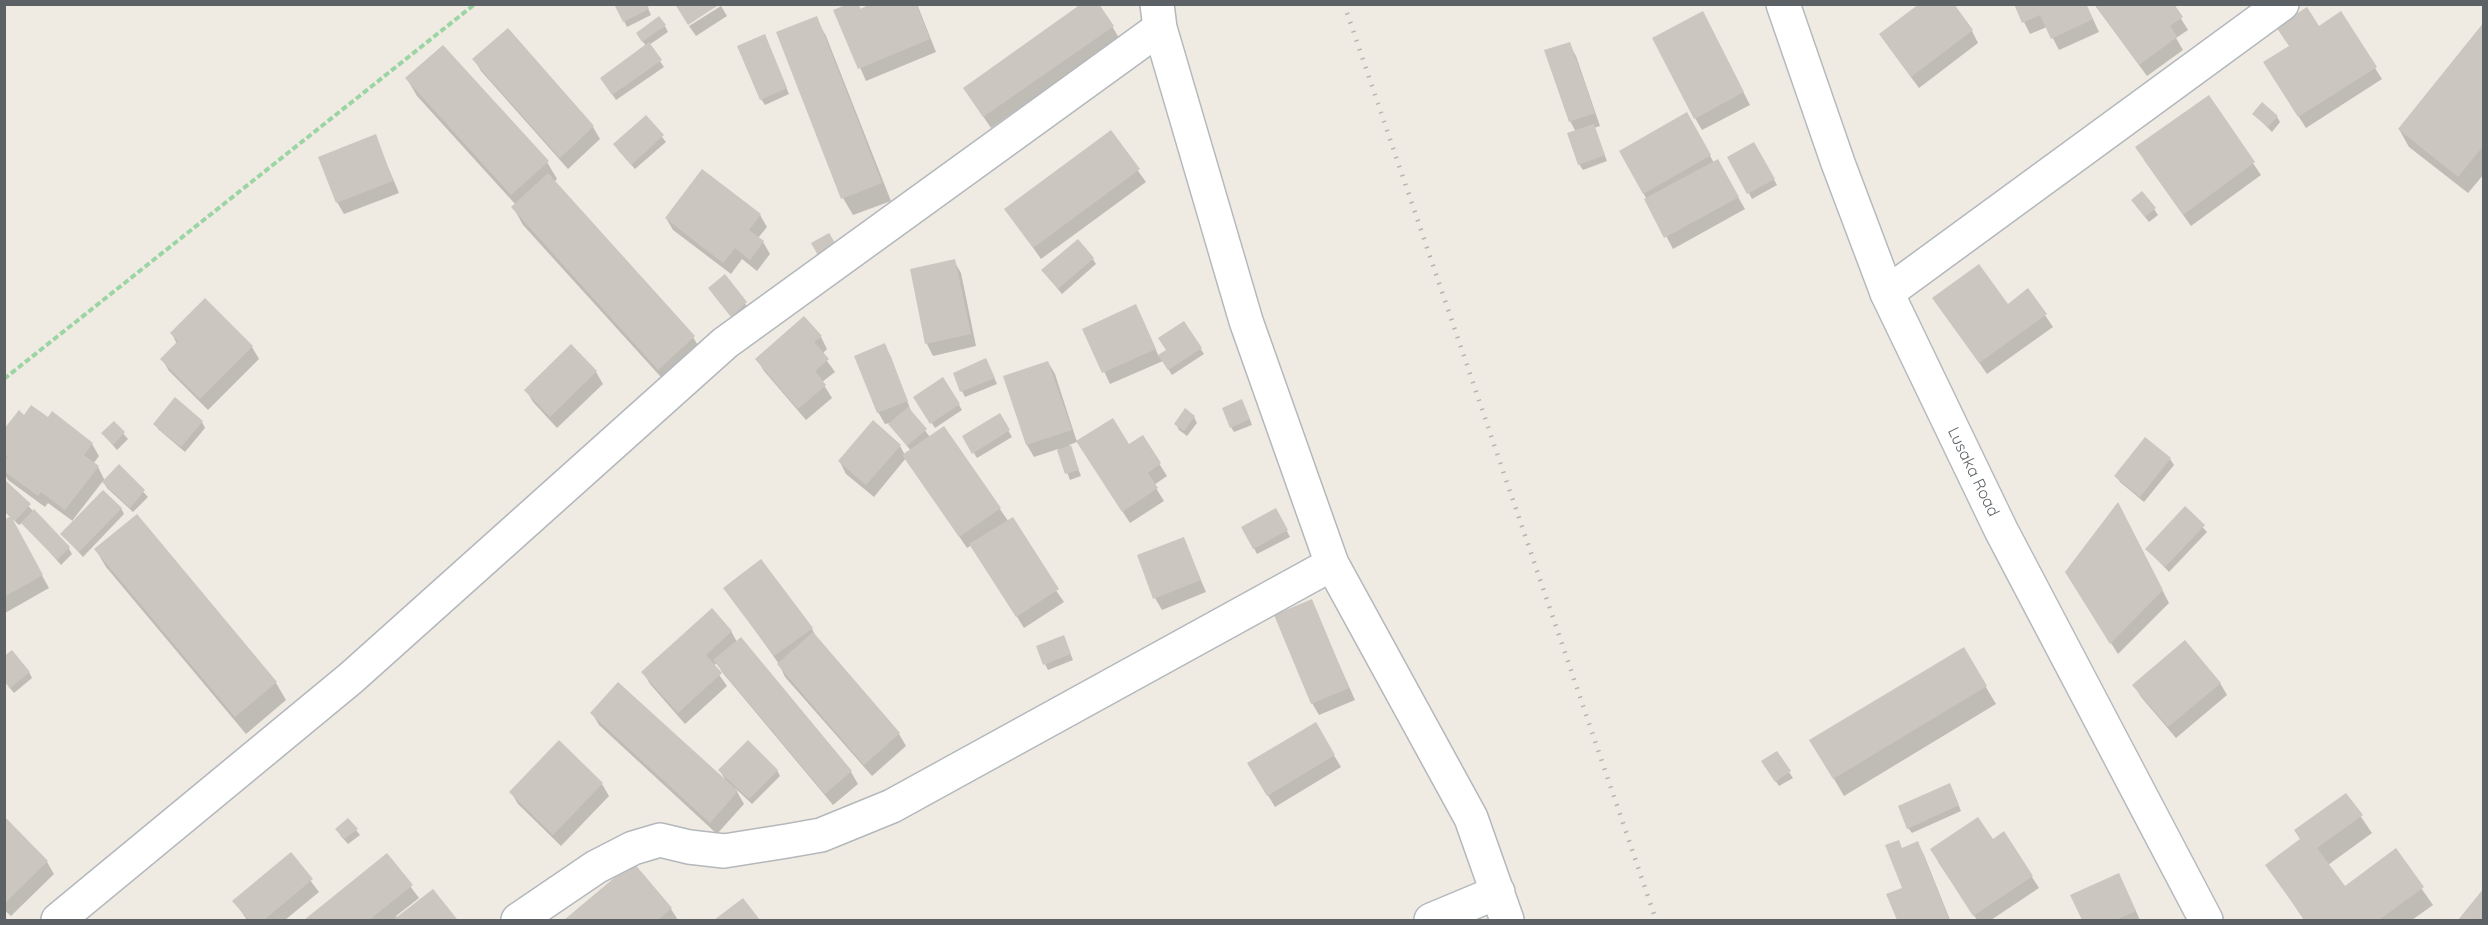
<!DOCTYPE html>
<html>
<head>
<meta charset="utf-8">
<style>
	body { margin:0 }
	#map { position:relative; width:2488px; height:925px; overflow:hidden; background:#efebe3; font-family:Quicksand,sans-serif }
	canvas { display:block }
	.frame { position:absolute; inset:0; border:6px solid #5b6165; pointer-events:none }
</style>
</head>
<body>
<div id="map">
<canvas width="2488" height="925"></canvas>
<div class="frame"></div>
</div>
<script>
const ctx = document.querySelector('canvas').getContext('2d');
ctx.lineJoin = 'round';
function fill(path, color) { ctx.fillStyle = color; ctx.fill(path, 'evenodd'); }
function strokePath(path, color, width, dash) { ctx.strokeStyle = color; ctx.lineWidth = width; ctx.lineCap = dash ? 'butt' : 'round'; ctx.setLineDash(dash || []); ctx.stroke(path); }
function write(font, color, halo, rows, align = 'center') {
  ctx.font = font + ' Quicksand,sans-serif'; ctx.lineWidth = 4.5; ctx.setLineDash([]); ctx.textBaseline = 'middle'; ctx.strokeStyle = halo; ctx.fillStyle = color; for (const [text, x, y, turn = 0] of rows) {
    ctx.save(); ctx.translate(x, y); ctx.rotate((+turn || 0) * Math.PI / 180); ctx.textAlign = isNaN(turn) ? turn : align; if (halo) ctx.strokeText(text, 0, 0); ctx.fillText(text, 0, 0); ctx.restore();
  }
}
fill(new Path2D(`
	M646,4l5,11 -24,12 -3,-6z
	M858,4l3,6 14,-6h42l19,48 -70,29 -31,-70z
	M2015,4h71l13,28 -40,18 -12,-23 -17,7z
	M2094,4h78l16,26 -12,8 7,12 -36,26z
	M721,6l6,10 -31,20 -7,-10z
	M816,18l10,18 65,165 -38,14 -10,-17z
	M1709,25l41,80 -48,25 -7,-12z
	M2484,25v149l-16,19 -59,-46 -10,-18z
	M665,26l3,6 -19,13 15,22 -48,33 -11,-16 41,-38 -5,-7z
	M1112,26l7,12 -128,90 -19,-28z
	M2319,28l56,40 7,11 -76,49 -34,-53z
	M507,30l86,97 7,12 -32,30 -87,-98 -7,-12z
	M1972,31l6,12 -59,45 -31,-42z
	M767,42l22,52 -24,11 -4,-6z
	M1569,44l7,12 24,70 -6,2 13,33 -24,9 -4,-6 -3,-32 -6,-11z
	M407,79l140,83 10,17 -3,3 139,155 10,17 -34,32 -146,-161 -10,-18 3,-2 -99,-109z
	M2208,97l53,78 -70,51 -47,-66z
	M1687,114l27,49 3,-2 28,48 -72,40 -52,-98z
	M2254,114l23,3 3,5 -8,10z
	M646,117l20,25 -31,27 -17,-19z
	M1110,132l36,50 -105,77 -35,-50z
	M375,136l24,57 -55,21 -7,-12z
	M1754,144l23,41 -25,14 -23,-41z
	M2136,206l18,3 4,6 -9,7z
	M760,215l7,12 -9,11 5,4 7,12 -13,17 -15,-12 -11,15 -58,-44 -7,-12z
	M1093,259l3,5 -34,30 -15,-18z
	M954,261l7,12 15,73 -43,10 -6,-12z
	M724,276l25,33 -14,12 -22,-27z
	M2028,290l25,37 -66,47 -53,-76 74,8z
	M205,300l47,47 7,12 -51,51 -39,-39 -7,-12 15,-15 -5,-10z
	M1142,318l17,39 9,-6 32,-3 4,6 -32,21 -9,-14 -53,23 -26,-55z
	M821,337l6,12 -5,5 13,18 -13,10 10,16 -26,22 -42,-49 -7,-12z
	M884,345l7,12 21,57 18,23 14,-9 120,174 -40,26 -52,-83 -5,3 -61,-90 -32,39 -28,-23 -6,-12 60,-16 5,9 6,-4 -22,-28 -4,1 -7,-12z
	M571,346l25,26 7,12 -46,44 -24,-26 -7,-12z
	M1048,362l7,12 22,68 -8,3 12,31 -11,4 -12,-31 -24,8 -7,-12 -22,-68z
	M989,366l8,18 -32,13 -3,-6z
	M943,379l19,31 -27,18 -20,-30z
	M1245,407l7,18 -18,7 -3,-5z
	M999,415l13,22 -35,21 -13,-21z
	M24,417l68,27 7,12 -6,8 5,3 7,14 14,-15 29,31 -15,15 -26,-24 -4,-7 -31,40 2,1 47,-14 3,6 -41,43 -21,-23 12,-12 -26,-19 -3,4 -37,-27 -4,-7v-42z
	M1194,417l3,6 -10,13 -8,-6 -3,-6z
	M202,422l3,6 -20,24 -27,-23 -3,-5z
	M114,423l14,16 -11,11 -14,-16z
	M1142,437l25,39 -13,9 10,16 -34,22 -45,-69 44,-8z
	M2145,439l25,20 4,6 -30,37 -24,-20 -4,-6z
	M4,481l64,66 4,7 -11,11 -38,-43 -4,3 -15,-14z
	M2186,509l21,23 -38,40 -22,-23z
	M1276,510l14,27 -33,17 -14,-27z
	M2124,516l45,87 -51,51 -44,-69z
	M10,518l39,70 -44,25 -1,-92z
	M1183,539l23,53 -44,18 -7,-12z
	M96,550l180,133 10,17 -40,34 -140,-167z
	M725,588l87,41 7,13 80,92 7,12 -34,30 -87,-99 -6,-13z
	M1311,601l44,99 -36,15 -7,-12z
	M731,631l6,11 114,130 7,12 -25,21 -111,-133 -5,-9 -4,3 14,20 -42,38 -35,-40 -7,-12z
	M1066,643l7,17 -25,10 -3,-6z
	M1963,649l33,55 -152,92 -33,-56z
	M29,672l3,6 -18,15 -10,-12z
	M2220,683l7,12 -51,43 -35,-41 -7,-12z
	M592,713l134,68 -6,-10 57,-1 3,6 -28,28 -17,-16 9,16 -27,30 -118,-109z
	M1315,724l26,43 -66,40 -26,-43z
	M559,742l43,42 7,12 -48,50 -43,-42 -7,-12z
	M1776,753l17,25 -14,8 -13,-19z
	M1953,791l8,20 -49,22 -4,-5z
	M2346,795l26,38 -44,32 16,23 51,-37 38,54 -21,15h-108l-37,-55 35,-25z
	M4,818l43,44 7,12 -43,42 -7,-6z
	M356,830l4,5 -12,9 -8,-9z
	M1992,841l40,36 7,11 -48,32h-14l-39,-58z
	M1917,843l7,12 26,65h-51l-11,-25 16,-6 -2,-40z
	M290,854l29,38 -34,28h-38l-13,-19z
	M387,855l32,43 -23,18 2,2 35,-27 23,29h-150z
	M633,864l38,45 7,11h-112z
	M2125,887l15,33h-56l-12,-24z
	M743,900l15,20h-42z`), '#0003');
fill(new Path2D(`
	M614,4h33l2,5 -26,13z
	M675,4h45l-32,21z
	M848,4h11l1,5 11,-5h45l14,35 -72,30 -25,-59z
	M1081,4h18l15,22 -131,91 -20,-29z
	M1919,4h35l19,26 -62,47 -32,-43z
	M2014,4h72l7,15 -42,20 -11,-24 -18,8z
	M2095,4h79l9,13 -13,9 7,11 -38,28z
	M2307,7l12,19 22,-15 36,56 -79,50 -35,-55 26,-16 -13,-19z
	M1703,11l41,81 -50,27 -42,-81z
	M659,16l7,9 -24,17 -6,-9z
	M817,16l65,167 -41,16 -65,-167z
	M2484,22v123l-26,32 -60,-48z
	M508,28l86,98 -34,32 -88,-99z
	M765,34l22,54 -27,12 -23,-54z
	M649,42l13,18 -50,35 -12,-17z
	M1570,42l25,71 -26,9 -25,-72z
	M443,45l106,116 -38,34 -106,-117z
	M2209,95l46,67 -72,53 -48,-68z
	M2262,102l16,14 -10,11 -16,-13z
	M1687,112l24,43 -68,39 -24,-43z
	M646,115l18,20 -33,30 -18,-21z
	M1594,124l11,31 -27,10 -11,-32z
	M1111,130l29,39 -107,79 -29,-39z
	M376,134l17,47 -57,22 -18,-46z
	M1754,142l21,37 -28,15 -20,-37z
	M1718,159l21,38 -75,41 -20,-39z
	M702,169l59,45 -12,16 15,11 -14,19 -15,-12 -12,15 -58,-45z
	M548,173l147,163 -37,34 -147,-163z
	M2142,191l14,17 -11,9 -14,-17z
	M829,233l8,13 -18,11 -8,-14z
	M1078,239l16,19 -36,31 -17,-19z
	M955,259l16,75 -46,10 -15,-75z
	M1979,264l29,40 20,-16 19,26 -68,49 -47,-65z
	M725,274l22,28 -16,15 -23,-29z
	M205,298l48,48 -53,53 -40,-40 18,-18 -8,-8z
	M1136,304l20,45 -54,24 -20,-44z
	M804,316l18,20 -8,6 15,17 -14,12 11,14 -28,24 -43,-50z
	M1184,321l18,27 -34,22 -10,-15 8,-5 -8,-12z
	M885,343l23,58 -31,12 -23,-57z
	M571,344l26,27 -47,46 -26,-27z
	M986,358l9,20 -35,14 -7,-19z
	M1048,361l24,69 -46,15 -23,-69z
	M943,377l17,27 -30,20 -17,-27z
	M175,397l28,24 -22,26 -28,-23z
	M1242,399l8,20 -20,9 -8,-20z
	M31,405l17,12 4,-6 41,32 -9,12 15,11 -34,44 -24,-18 -3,4 -34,-25v-10l4,-4 -4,-2v-26l15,-19 5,5z
	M908,407l19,22 -20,17 -19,-22z
	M1185,408l10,8 -11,15 -10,-7z
	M1000,413l10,17 -38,24 -10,-18z
	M1113,418l16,26 14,-9 18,28 -13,10 10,15 -36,24 -46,-71z
	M873,420l28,25 -35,40 -28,-24z
	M114,421l11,11 -12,13 -12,-12z
	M944,426l57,82 -42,29 -57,-82z
	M2145,437l26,21 -31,39 -26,-21z
	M1071,445l8,25 -14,4 -8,-24z
	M119,464l26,26 -15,18 -28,-26z
	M4,479l27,25 -16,17 -4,-5 32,59 -39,22v-77l7,-4 -7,-6z
	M103,490l19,18 -43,44 -19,-18z
	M2118,502l45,88 -53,54 -45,-72z
	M2185,506l20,19 -40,42 -20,-18z
	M1276,508l12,22 -35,19 -12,-22z
	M34,509l36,38 -13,13 -36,-37z
	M137,514l140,168 -42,35 -141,-168z
	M1013,517l46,72 -43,28 -47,-73z
	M1184,537l17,43 -48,19 -16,-44z
	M761,559l52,69 -39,28 -51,-68z
	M1312,599l37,89 -38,16 -37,-89z
	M712,608l20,23 -26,24 16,18 -44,40 -37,-41z
	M813,632l87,101 -36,32 -87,-101z
	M1064,635l7,19 -28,11 -7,-19z
	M741,637l111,134 -27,23 -112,-134z
	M2185,640l36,43 -53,44 -36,-42z
	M1964,647l23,39 -154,93 -24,-39z
	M12,650l18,22 -20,16 -6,-7v-25z
	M618,682l120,109 -28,32 -120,-110z
	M1316,722l19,33 -68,41 -20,-33z
	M559,740l44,43 -50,52 -44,-43z
	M748,740l30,30 -29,29 -31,-29z
	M1777,751l14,20 -16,11 -14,-21z
	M1950,783l9,22 -52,24 -9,-23z
	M2346,793l17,22 -46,33 28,38 51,-38 28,39 -45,33h-74l-40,-55 35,-26 -6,-9z
	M4,816l44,45 -44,43z
	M1978,817l15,22 11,-8 29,45 -60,40 -43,-67z
	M348,818l10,11 -14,10 -9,-10z
	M1899,840l3,8 16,-7 31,79h-52l-11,-26 16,-6 -17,-43z
	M291,852l22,27 -49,41h-15l-17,-19z
	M387,853l26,32 -44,35h-65z
	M633,862l39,46 -14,12h-94z
	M2119,873l17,38 -20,9h-34l-12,-25z
	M2484,888v32h-26z
	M433,889l24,30 -64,1z
	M743,898l17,22h-46z`), '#cbc6c0');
const street = new Path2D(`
	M1157,4l3,24 86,293 86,243 139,254 36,102
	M1887,293l395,-289
	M58,920l293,-242 374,-335 435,-315
	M518,920l78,-53 37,-19 27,-8 29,7 35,4 63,-10 34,-6 71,-29 440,-242
	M1431,920l67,-28`);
const secondary = new Path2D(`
	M1783,4l55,159 49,130 114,237 205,390`);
strokePath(street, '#b4b8bc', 36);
strokePath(secondary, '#b5babf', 36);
strokePath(new Path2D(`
	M4,379l471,-375`), '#9bd5a3', 4, [6, 3]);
strokePath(street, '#fff', 33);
strokePath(secondary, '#fff', 33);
strokePath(new Path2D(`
	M1344,4l312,916`), '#b3b4b5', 4.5, [1.5, 8]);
write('16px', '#5b6165', '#fff', [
	["Lusaka Road",1973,472,64]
]);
</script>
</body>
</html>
